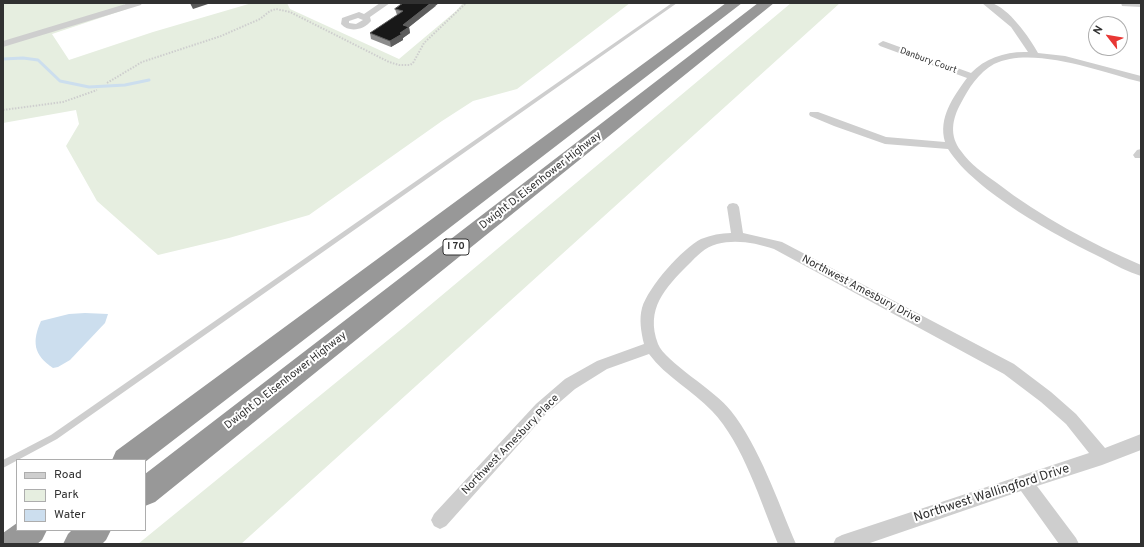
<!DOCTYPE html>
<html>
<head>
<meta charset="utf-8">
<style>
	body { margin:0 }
	#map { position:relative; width:1144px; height:547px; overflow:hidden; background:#fff; font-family:Overpass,sans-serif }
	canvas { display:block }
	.frame { position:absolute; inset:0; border:4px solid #313131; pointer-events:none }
	.legend { position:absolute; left:16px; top:459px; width:130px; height:72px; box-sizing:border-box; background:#fff; border:1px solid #adadad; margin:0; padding:5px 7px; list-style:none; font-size:12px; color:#313131 }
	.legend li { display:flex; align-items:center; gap:8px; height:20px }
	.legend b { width:20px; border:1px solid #adadad }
	.north { position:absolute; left:1088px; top:16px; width:40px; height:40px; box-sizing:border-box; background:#fff; border:1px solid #adadad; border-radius:50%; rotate:301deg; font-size:11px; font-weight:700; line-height:16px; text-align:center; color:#313131 }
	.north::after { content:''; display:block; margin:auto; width:14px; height:18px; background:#e83734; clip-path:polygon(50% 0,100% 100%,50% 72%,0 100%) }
</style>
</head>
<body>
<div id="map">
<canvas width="1144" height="547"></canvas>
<div class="frame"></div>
<ul class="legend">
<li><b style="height:5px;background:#cecece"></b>Road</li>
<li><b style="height:11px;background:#e6eee0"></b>Park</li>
<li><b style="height:11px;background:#ccdeee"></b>Water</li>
</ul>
<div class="north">N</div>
</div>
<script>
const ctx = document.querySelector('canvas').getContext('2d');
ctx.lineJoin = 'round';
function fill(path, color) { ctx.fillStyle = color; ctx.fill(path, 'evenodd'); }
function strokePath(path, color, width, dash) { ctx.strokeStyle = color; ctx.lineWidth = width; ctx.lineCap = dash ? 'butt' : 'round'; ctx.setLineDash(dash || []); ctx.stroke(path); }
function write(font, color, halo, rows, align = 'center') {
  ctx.font = font + ' Overpass,sans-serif'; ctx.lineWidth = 4; ctx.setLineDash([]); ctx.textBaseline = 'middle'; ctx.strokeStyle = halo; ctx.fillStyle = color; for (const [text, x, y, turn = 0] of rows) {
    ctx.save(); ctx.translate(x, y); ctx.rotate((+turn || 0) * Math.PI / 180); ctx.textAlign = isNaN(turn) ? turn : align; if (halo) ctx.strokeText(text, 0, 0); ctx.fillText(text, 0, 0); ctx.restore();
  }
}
fill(new Path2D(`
	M3,3h120l4,6 -75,25 17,26 84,-28 99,-29h35l3,6 109,50 57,-48 7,-8h167l-113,86 -44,12 -31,20 -133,94 -80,23 -71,17 -61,-54 -31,-55 13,-22 -3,-14 -73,13z
	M791,3h49l-599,541h-103l266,-217z`), '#e6eee0');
fill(new Path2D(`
	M85,313l23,1 -3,9 -35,37 -12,7 -5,1c-20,-13 -21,-27 -12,-47l28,-7z`), '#ccdeee');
strokePath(new Path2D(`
	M3,59l20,-1 15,2 22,21 29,6 36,-2 24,-5`), '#ccdeee', 3);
strokePath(new Path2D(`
	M107,83l35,-21 79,-26 39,-17 10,-8 6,-2 14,3 99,50 10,3h11l3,-2 11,-20 42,-40
	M3,110l60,-8 34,-12`), '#cecece', 2, [1.5, 1.5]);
fill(new Path2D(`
	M672,3h5l-620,436 -54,29v-8l48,-25z`), '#cecece');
fill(new Path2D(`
	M129,3h13l-1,2 -138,42v-6z
	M380,3h10l-20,14 1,4c-7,9 -22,12 -30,3l1,-6 17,-6 5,2zM358,18l5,2 -7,4 -7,-1v-2z
	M982,3c3,0 6,-1 9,0 17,4 39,35 47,50l27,3 76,20v6c-40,-10 -108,-37 -147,-18 -15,8 -26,25 -33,39 -9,16 -12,33 0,48 9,13 23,23 36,32 44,34 93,60 144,82v11c-13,-4 -26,-11 -39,-18 -45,-22 -127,-66 -154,-109l-63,-5 -51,-18 -24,-10 -1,-2 1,-2h8l68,25 59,5c-7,-24 8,-45 22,-64l-87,-32 -2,-2 5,-3 3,1 85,31c14,-15 36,-22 57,-21l-17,-25z
	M1121,3h20v4l-19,-1z
	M1141,149v9h-6l-2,-3 4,-5z
	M733,203l4,1 2,3 4,26 39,9 232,122 37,28 25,22 29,34 36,-14v16l-39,15 -65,21 39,52 3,6h-20l-38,-53 -154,53h-34l3,-6 6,-3 247,-82 -23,-29 -25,-22 -37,-28 -230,-125c-18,-6 -38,-10 -57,-5 -12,3 -20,12 -29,21 -23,23 -43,44 -30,79 7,18 57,46 73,67 28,35 47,91 65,133h-18c-17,-41 -35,-101 -66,-133 -20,-21 -46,-34 -63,-57l-42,15 -32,20 -29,25 -100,112 -6,3 -6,-3 -3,-6 3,-6 102,-110 29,-25 32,-18 47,-17c-3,-12 -5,-25 -2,-36 6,-21 41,-60 59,-69 10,-4 20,-6 30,-6l-4,-26 2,-3z`), '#cecece');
fill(new Path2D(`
	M726,3h16l-597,459v-2h-33l4,-9z
	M758,3h16l-619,499 -10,4v-32z
	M17,523v7h30l-5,10 -5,4h-34v-11z
	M72,530h39l-5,10 -4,4h-39l5,-10z`), '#989898');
fill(new Path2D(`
	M436,6l-27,21 1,6 -7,5v2l-12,7 -20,-8 -1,-6 28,-18h-1l-2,-6z`), '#8c8c8c');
fill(new Path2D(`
	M190,3h21l-18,6z
	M431,3h8l-31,25 1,-1 1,6 -7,5v2l-12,7 -1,-6 10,-8 3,-8z`), '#5d5d5d');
const building = new Path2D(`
	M403,3h28l-28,22 6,2 -9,6 2,1 -12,7 -20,-8 33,-22 -8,-2z`);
fill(building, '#181818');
strokePath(building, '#5d5d5d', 1);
write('9px', '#313131', '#fff', [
	["Danbury Court",928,61,20]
]);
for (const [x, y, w] of [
	[456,247,26]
]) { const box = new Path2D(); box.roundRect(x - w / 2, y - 8, w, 16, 3); ctx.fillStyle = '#fff'; ctx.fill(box); strokePath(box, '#313131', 1); }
write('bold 10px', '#313131', null, [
	["I 70",456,247]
]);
write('11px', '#313131', '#fff', [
	["Dwight D. Eisenhower Highway",541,181,-38],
	["Northwest Amesbury Drive",861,290,28],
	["Dwight D. Eisenhower Highway",286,381,-38],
	["Northwest Amesbury Place",511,445,-46]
]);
write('13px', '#313131', '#fff', [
	["Northwest Wallingford Drive",992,494,-18]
]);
</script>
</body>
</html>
